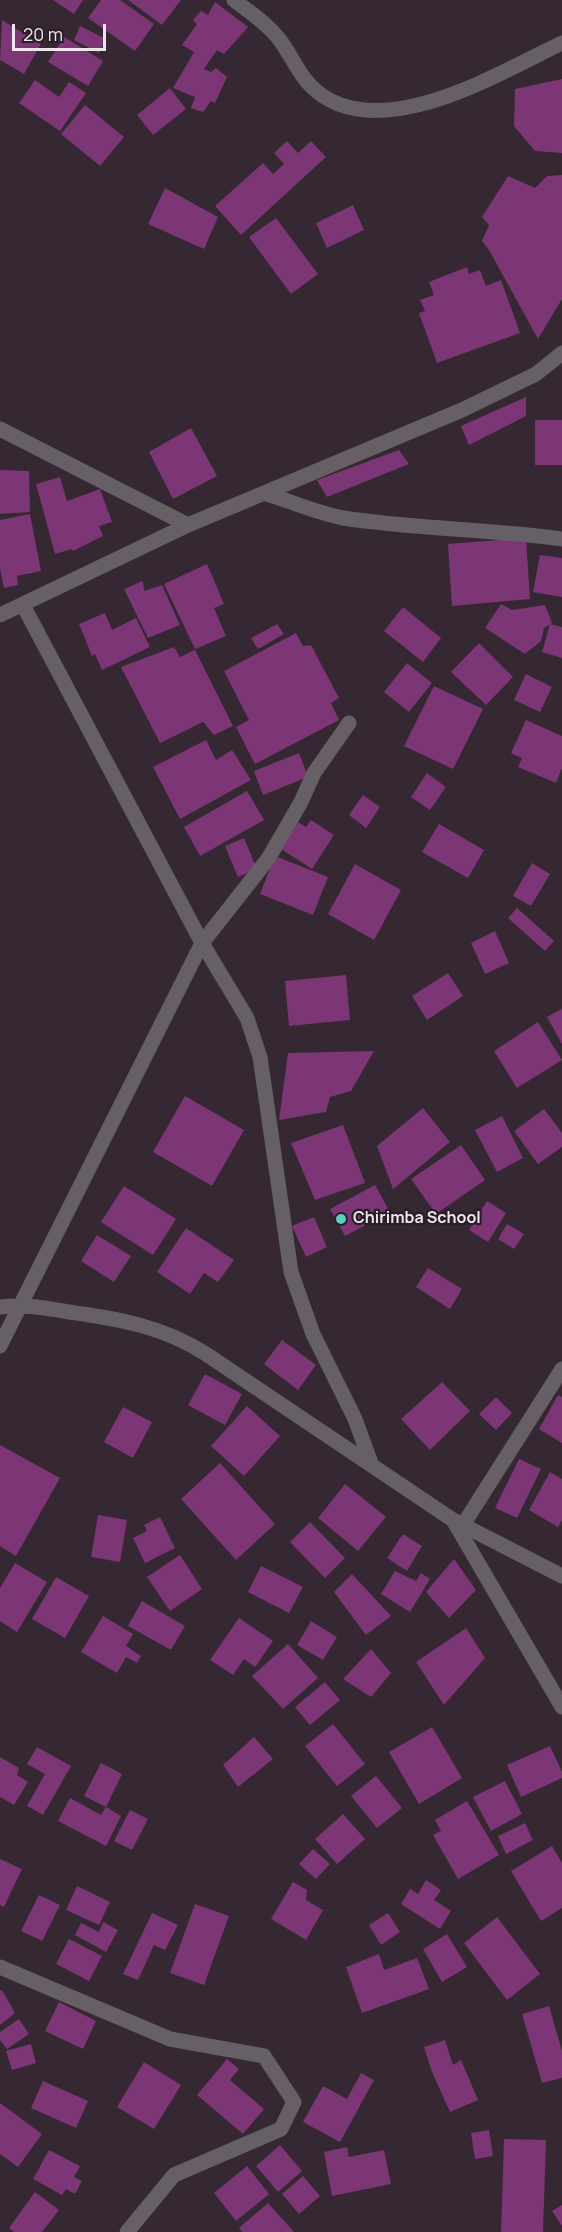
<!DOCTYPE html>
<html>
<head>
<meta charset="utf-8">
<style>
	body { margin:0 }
	#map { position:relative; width:562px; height:2232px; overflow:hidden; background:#352833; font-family:Manrope,sans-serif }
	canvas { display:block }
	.scale { position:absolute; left:12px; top:24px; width:94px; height:27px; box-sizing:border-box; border:3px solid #eee5ec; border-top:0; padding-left:8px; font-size:18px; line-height:21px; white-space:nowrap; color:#eee5ec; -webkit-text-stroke:4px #2b1e29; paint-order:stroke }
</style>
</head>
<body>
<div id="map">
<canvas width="562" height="2232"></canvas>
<div class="scale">20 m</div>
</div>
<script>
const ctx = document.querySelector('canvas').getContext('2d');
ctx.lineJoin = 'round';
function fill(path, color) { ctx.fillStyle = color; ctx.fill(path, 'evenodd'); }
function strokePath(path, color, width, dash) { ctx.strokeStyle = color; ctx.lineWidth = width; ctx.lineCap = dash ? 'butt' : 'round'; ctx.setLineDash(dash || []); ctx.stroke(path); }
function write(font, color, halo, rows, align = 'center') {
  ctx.font = font + ' Manrope,sans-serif'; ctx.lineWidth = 4.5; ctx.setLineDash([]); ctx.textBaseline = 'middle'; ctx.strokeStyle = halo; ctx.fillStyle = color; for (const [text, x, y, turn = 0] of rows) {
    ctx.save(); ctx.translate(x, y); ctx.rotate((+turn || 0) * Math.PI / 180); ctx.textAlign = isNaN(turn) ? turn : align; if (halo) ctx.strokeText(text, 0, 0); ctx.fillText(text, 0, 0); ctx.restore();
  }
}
fill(new Path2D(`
	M53,0h30l-9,14z
	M101,0h19l34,24 -19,27 -47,-33z
	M128,0h53l-19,25z
	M215,2l33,25 -24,27 -7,-4 -13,19 7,3 5,-4 11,9 -12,26 -4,-2 -8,11 -12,-4 4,-11 -22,-9 21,-36 -12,-7 15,-21 -4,-4 8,-9 7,4z
	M2,20l39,24 -17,30 -24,-14z
	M80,26l26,13 -7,14 -25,-13z
	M64,37l39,24 -15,25 -40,-24z
	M562,79v74l-27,-2 -21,-25 1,-37z
	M35,80l24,17 10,-15 17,11 -26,38 -41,-28z
	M170,88l16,21 -33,26 -16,-20z
	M85,105l39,32 -24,29 -39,-32z
	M287,141l11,12 13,-12 15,16 -85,78 -26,-29 48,-43 10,11 11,-10 -10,-11z
	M562,175v124l-24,40 -49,-89 -7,-9 7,-16 -7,-8 26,-41 27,12 12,-12z
	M165,188l53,29 -14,32 -56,-25z
	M353,205l11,25 -37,18 -11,-25z
	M276,218l42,56 -27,20 -42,-57z
	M467,267l2,7 11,-4 6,16 15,-6 19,53 -83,30 -18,-50 6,-2 -5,-11 14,-5 -5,-13z
	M526,397v19l-57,29 -8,-19z
	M535,420h27v45h-27z
	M191,428l26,48 -44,23 -24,-47z
	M399,450l10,14 -82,33 -10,-17z
	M0,470l29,1 1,41 -30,2z
	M60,477l7,24 33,-12 12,33 -13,4 4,10 -30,15 -1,-2 -17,5 -19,-70z
	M30,514l11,57 -24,5 1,9 -14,3 -4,-20v-48z
	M526,538l4,61 -78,7 -4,-62z
	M540,555l22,3v39l-29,-5z
	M207,564l17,40 -10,4 12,28 -31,13 -31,-65z
	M143,581l1,10 18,-6 18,40 -32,13 -24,-49z
	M501,604l11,6 33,-5 7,18 -8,5 -3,13 -16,13 -40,-26z
	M403,607l38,31 -18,24 -39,-31z
	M105,613l7,17 24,-12 14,29 -48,23 -7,-16 -3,2 -13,-32z
	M277,624l7,10 -26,15 -7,-11z
	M550,624l12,3v31l-20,-6z
	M296,633l7,13 8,-1 28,53 -8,5 8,17 -84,44 -19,-37 13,-7 -25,-49z
	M479,643l34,34 -27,28 -35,-33z
	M174,647l6,10 15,-7 38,76 -19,9 -11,-13 -43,21 -39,-76z
	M407,663l25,20 -23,29 -25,-20z
	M526,674l26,13 -12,25 -26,-12z
	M434,686l49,23 -30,60 -49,-23z
	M526,720l36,16v32l-6,15 -38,-16 4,-9 -11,-5z
	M206,740l10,20 16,-10 19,30 -71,39 -27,-52z
	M299,753l9,24 -45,18 -9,-24z
	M427,773l19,14 -16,23 -19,-13z
	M247,791l17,29 -64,36 -16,-29z
	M363,795l17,12 -14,21 -17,-13z
	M311,820l23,15 -22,34 -34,-22 12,-12 8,-13 8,5z
	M439,824l45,26 -16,28 -46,-26z
	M244,838l13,31 -19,8 -13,-31z
	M275,856l53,21 -15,38 -53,-21z
	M532,863l18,11 -19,32 -18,-10z
	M355,864l46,26 -27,50 -46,-26z
	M517,908l37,33 -9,10 -37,-33z
	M495,931l14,32 -24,11 -14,-31z
	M448,973l15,23 -36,24 -15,-24z
	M346,975l4,45 -61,6 -4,-45z
	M562,1009v35l-15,-27z
	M538,1022l24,38 -45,28 -23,-37z
	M374,1051l-23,40 -21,6 -4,15 -47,8 9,-67z
	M185,1096l59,34 -32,56 -59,-34z
	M423,1108l27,34 -57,47 -16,-43z
	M544,1109l18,24v14l-24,17 -24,-33z
	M502,1116l21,42 -26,14 -22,-42z
	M343,1125l22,58 -50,17 -24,-57z
	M461,1145l24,35 -49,34 -25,-35z
	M375,1185l15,27 -45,24 -15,-27z
	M124,1186l52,33 -23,36 -52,-33z
	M487,1201l19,12 -18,29 -19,-12z
	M314,1217l13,30 -21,10 -14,-31z
	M507,1224l17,10 -10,15 -16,-10z
	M186,1228l48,32 -16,22 -14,-9 -14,21 -33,-22z
	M97,1235l34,21 -17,26 -33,-21z
	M428,1268l34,21 -12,20 -34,-22z
	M282,1340l34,25 -18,25 -34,-26z
	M205,1374l37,20 -17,31 -37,-20z
	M442,1382l28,29 -40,39 -29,-31z
	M558,1395l4,2v46l-23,-14z
	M496,1397l16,16 -16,17 -17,-16z
	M247,1406l33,30 -36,40 -33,-30z
	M123,1407l29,15 -19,36 -29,-16z
	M0,1445l60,33 -44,78 -16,-10z
	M519,1459l22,10 -24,49 -22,-10z
	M220,1463l55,61 -39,36 -55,-61z
	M550,1472l12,7v41l-4,7 -29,-17z
	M345,1484l41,33 -28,34 -40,-33z
	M98,1515l29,5 -7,42 -29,-5z
	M160,1517l15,31 -30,15 -12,-25 14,-7 -3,-6z
	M310,1522l35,36 -20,20 -35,-36z
	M403,1534l19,12 -15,25 -20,-13z
	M180,1555l22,34 -32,22 -23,-34z
	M454,1559l22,31 -27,28 -23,-26z
	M15,1563l32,19 -30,50 -17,-11v-33z
	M261,1566l42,21 -14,26 -41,-21z
	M395,1571l21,10 5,-8 9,6 -20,33 -29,-18z
	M352,1574l39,42 -25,19 -32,-43z
	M56,1577l33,19 -24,42 -33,-19z
	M142,1601l43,25 -14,24 -43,-24z
	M103,1616l30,18 -7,12 15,10 -4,7 -11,-6 -9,16 -36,-21z
	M239,1618l34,23 -18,26 -11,-8 -11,16 -23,-15z
	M311,1621l26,16 -14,23 -26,-15z
	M466,1628l19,30 -41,47 -28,-43z
	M288,1644l30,34 -35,31 -31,-33z
	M371,1649l20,24 -20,24 -28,-18z
	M325,1682l15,18 -30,25 -15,-18z
	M333,1724l32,40 -28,22 -32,-40z
	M432,1727l30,51 -43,26 -30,-52z
	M254,1737l19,22 -35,28 -15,-22z
	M550,1746l12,26v6l-41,19 -14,-32z
	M37,1747l34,19 -28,49 -16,-9 18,-32 -18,-10z
	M0,1757l19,11 -2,7 11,7 -14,23 -14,-8z
	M101,1763l21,11 -16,33 -22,-11z
	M376,1776l26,32 -25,20 -26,-32z
	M505,1781l17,33 -31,17 -18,-34z
	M70,1798l31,17 5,-8 15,9 -15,30 -48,-25z
	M467,1801l32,54 -41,24 -25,-44 8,-4 -6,-11z
	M130,1810l18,9 -16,31 -18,-9z
	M343,1814l22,25 -28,25 -22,-25z
	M525,1823l8,17 -27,14 -8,-18z
	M552,1846l10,17v45l-21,13 -30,-50z
	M313,1849l17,15 -14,15 -17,-15z
	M0,1859l22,10 -18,38 -4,-2z
	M426,1880l15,10 -7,10 17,11 -11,18 -39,-25 9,-15 8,5z
	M293,1882l14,8 -1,10 17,10 -17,30 -35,-21z
	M77,1886l33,16 -11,23 -33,-15z
	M39,1895l21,10 -18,36 -21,-10z
	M195,1904l34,12 -25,69 -34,-12z
	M152,1913l26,12 -13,25 -11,-5 -16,35 -15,-6z
	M388,1913l12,19 -19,13 -12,-20z
	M497,1917l43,57 -33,26 -43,-57z
	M103,1922l15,8 -12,22 -31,-17 6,-12 18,9z
	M447,1934l20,33 -25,15 -19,-33z
	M69,1939l33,17 -13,25 -33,-17z
	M379,1954l5,16 33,-12 12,31 -67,24 -16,-46z
	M2,1990l13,23 -15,12v-34z
	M59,2002l37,19 -13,28 -38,-18z
	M549,2006l13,45v27l-20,5 -20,-69z
	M19,2019l10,15 -22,15 -7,-9v-8z
	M445,2040l8,25 8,-5 17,40 -28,12 -18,-40 -8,-25z
	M31,2044l5,19 -24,7 -6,-19z
	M227,2059l12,10 -9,11 34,29 -21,25 -46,-39z
	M144,2062l37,23 -27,44 -37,-22z
	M361,2073l13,7 -34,62 -37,-20 20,-36 24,13z
	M43,2081l45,20 -12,27 -45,-20z
	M0,2103l42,31 -24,33 -18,-13z
	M489,2130l4,26 -18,3 -4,-26z
	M504,2139l42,1 -3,92h-42z
	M280,2145l22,26 -24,21 -22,-26z
	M347,2147l2,10 35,-7 7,34 -59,12 -8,-44z
	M49,2150l31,16 -6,11 8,4 -7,13 -9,-5 -4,6 -29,-16z
	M247,2166l22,28 -33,27 -22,-28z
	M303,2176l17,20 -21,18 -17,-20z
	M35,2192l24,18 -17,22h-28l-5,-4z
	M268,2203l26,29h-52l-3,-4z
	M562,2205v21l-10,-15z`), '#7c3575');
strokePath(new Path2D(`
	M234,0c15,12 33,23 45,39 11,14 18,32 30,45 63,67 188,-10 253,-41
	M0,429l188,96
	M264,493c26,8 53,20 79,25 72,11 146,11 219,21
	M23,605l179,338 45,75 13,39 31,215 22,62 42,85 16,44
	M0,615l188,-90 274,-115 74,-36 26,-21
	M0,1307c24,-3 46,1 69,5 50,7 93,14 137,42l247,166 109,56
	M0,1346l202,-403 66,-84 33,-57 13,-29 35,-50
	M453,1520l109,187
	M463,1525l99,-156
	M0,1967l170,72 94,17 30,46 -13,27 -107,46 -47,57`), '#665f65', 15);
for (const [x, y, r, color] of [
	[341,1219,6,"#5bcebc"]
]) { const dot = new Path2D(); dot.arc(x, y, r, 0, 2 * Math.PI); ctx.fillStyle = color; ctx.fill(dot); strokePath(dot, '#2b1e29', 2); }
write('bold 16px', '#eee5ec', '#2b1e29', [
	["Chirimba School",353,1219]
], 'left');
</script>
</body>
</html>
